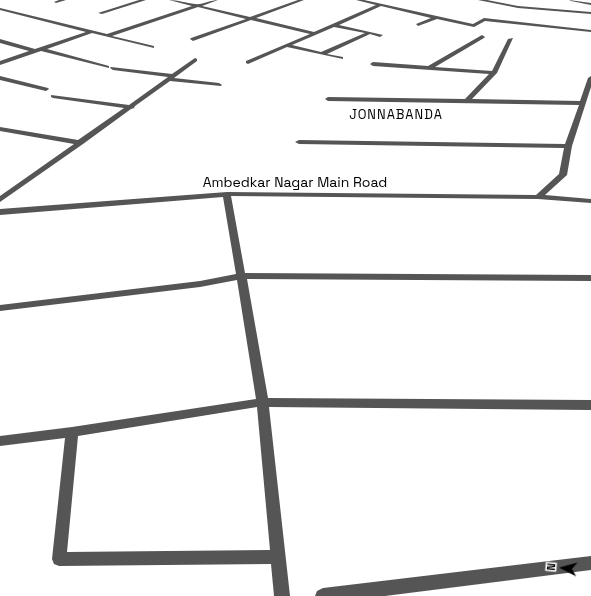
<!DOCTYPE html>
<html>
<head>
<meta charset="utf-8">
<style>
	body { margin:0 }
	#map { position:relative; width:591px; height:596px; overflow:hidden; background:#fff; font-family:"Space Grotesk",sans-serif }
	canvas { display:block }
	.north { position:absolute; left:543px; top:548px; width:40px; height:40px; -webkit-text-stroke:3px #fff; paint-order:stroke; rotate:276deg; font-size:11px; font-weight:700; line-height:16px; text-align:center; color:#000 }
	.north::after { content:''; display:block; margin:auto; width:14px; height:18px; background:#000; clip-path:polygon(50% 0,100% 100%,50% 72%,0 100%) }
</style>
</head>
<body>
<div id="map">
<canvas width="591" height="596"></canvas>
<div class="north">N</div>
</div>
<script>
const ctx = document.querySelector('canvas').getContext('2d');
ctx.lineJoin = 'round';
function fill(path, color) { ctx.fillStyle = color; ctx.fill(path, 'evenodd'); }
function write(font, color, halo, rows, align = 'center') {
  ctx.font = font + ' "Space Grotesk",sans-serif'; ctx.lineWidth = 3; ctx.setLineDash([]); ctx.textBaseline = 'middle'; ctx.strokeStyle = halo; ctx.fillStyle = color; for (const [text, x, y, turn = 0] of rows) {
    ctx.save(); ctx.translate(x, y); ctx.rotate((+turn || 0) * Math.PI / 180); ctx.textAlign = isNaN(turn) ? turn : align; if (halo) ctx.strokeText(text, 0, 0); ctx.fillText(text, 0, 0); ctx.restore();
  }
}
fill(new Path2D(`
	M59,0h7l-10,3 -2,-1z
	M139,0h7l-44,14 -4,-1z
	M169,0c9,0 17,3 26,4 8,1 15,-4 23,-4l-16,6 48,11 48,-17h6l-48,18 58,14 62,-27 -20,-5h8l109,24 11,-6 107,12v2l-106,-11 -11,6 -37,-8 -19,7 -2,-2 15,-6 -50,-12 -42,19 44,10 -3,2 -10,-3 -43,20 16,3v2l-56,-12 -39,17 -2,-1v-2l64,-27 -59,-14 -58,21 -3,-2 1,-1 55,-19 -48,-12 -86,29 42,10v2l-62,-15 -45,16 62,17v2l-68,-17 -41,14v-4l29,-10 -29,-8v-4l35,10 51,-17 -86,-22v-2l107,26 85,-28zM334,27l31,6 -44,19 -29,-7z
	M478,0h9l31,6 73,6v2l-73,-6z
	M569,0l22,3v2l-20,-4z
	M482,35l3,2 -1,1 -49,29 57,4 16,-32 5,-1 -16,35 -25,26 108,2 8,-23 3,-2v11l-19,59 -5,29 -22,20 46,4v4l-53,-4 -307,-3 14,77 346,2v6l-344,-2 21,119 323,2v10l-322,-3 21,189h-16l-3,-32 -212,2 -5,-2 -2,-5 13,-121 -65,8v-10l72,-9 184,-28 -19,-119 -37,7 -200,24v-6l200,-24 36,-7 -13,-77 -223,18v-6l227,-17 309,3 23,-21 5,-26 -265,-4 -4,-2 4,-2 266,4 14,-39 -251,-4 -3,-2 3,-2 137,2 24,-25 -116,-8 -3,-2 3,-2 55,4zM257,407l13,143 -203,2 11,-116z
	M195,58l2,1v2l-23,17 45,5 3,2 -1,1 -51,-5 -35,25 -1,2 -3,1 -48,35 -83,58v-6l74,-52 -74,-13v-4l78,13 46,-32 -71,-10 -2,-1v-2l78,10 39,-28 -55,-7 -3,-2 1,-1 61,7z
	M0,76l48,12 1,1 -3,2 -46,-11z
	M591,556v14l-206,26h-70l2,-5 6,-3z`), '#555');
ctx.letterSpacing = '1px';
write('13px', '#000', '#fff', [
	["JONNABANDA",396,115]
]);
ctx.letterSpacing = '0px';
write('14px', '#000', '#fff', [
	["Ambedkar Nagar Main Road",295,183]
]);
</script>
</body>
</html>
